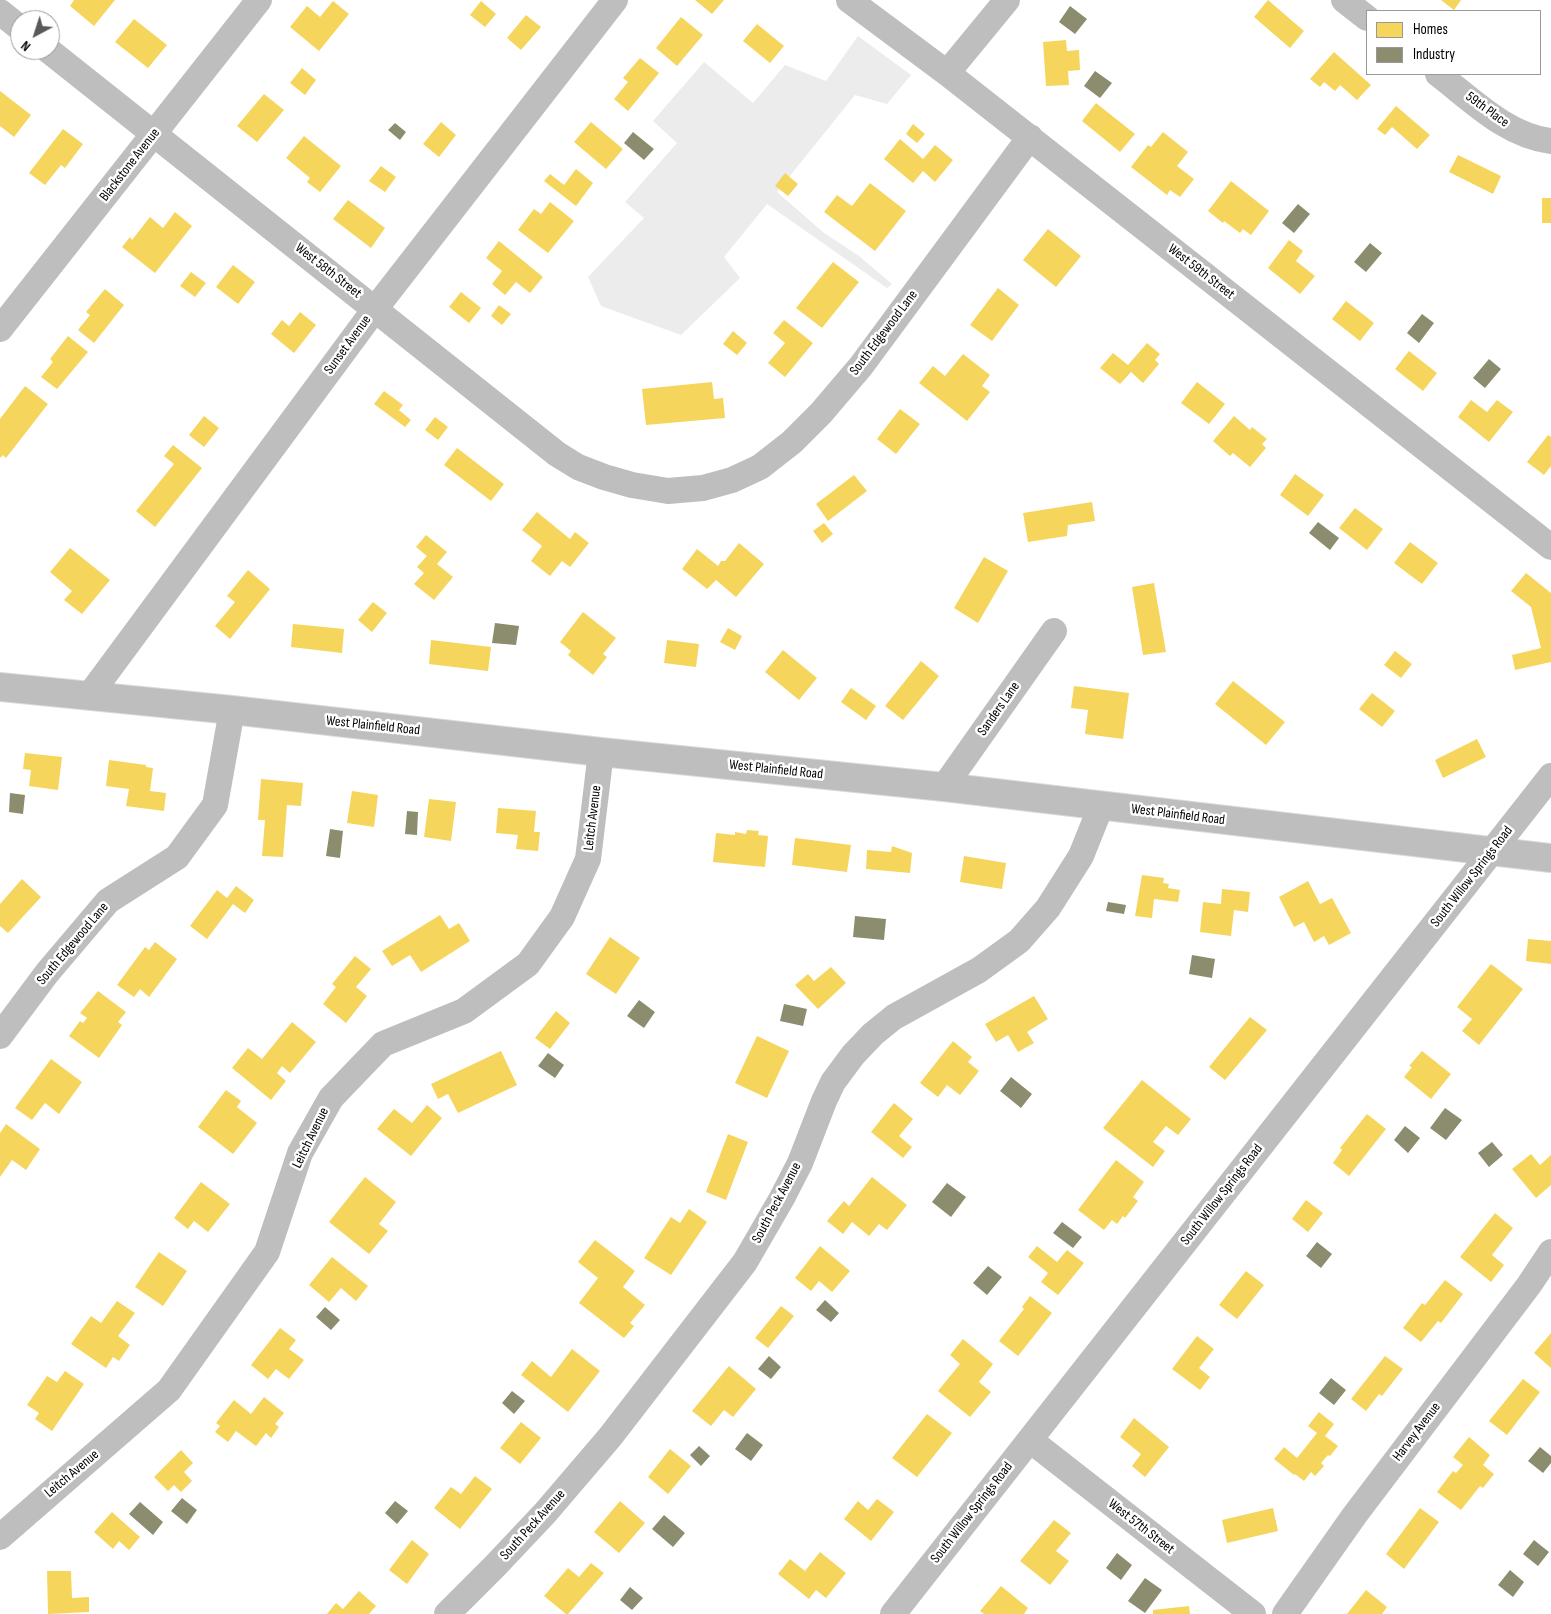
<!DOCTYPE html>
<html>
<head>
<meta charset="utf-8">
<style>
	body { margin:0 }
	#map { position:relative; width:1551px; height:1614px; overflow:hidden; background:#fff; font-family:"Sofia Sans Condensed",sans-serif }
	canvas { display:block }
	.legend { position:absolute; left:1366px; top:10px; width:175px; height:65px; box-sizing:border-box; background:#fff; border:1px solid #999; margin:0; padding:6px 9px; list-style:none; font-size:15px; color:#000 }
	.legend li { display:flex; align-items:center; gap:10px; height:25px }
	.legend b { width:25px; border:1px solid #999 }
	.north { position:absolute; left:10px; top:10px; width:50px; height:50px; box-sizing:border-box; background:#fff; border:1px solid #999; border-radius:50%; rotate:220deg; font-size:14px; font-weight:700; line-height:20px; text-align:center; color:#000 }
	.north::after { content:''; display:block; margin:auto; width:18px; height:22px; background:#595959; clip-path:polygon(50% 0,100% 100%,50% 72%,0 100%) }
</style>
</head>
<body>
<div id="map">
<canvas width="1551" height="1614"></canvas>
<ul class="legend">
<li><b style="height:14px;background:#f6d55c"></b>Homes</li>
<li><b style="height:14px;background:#8c8c6e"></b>Industry</li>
</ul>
<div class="north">N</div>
</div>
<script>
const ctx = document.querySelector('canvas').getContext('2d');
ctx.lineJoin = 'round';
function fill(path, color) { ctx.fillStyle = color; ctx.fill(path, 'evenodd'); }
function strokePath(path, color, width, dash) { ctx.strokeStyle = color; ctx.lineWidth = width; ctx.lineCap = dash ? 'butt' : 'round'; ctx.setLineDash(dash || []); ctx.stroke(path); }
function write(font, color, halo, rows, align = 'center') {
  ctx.font = font + ' "Sofia Sans Condensed",sans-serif'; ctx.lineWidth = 5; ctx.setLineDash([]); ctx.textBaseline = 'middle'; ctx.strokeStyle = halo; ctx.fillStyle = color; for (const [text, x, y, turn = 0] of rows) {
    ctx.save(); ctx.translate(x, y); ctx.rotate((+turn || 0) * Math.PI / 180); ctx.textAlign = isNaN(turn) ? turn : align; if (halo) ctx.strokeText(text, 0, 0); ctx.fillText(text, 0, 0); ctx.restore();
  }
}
fill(new Path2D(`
	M858,36l53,39 -24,29 -32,-9 -78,97 47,41 35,23 33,28 -5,4 -120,-84 -43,53 16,21 -59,57 -80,-29 -13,-29 56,-59 -19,-16 52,-59 -24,-22 51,-59 49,41 32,-38 41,16z`), '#ececec');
fill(new Path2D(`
	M74,0h41l-21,26 -24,-20z
	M695,0h29l-12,14z
	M1268,0l36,31 -14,17 -36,-31z
	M1441,0h20l-7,10z
	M333,1l16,13 -30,37 -29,-24 17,-21 13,11z
	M481,1l15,13 -11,13 -15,-12z
	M526,15l15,12 -20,23 -14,-12z
	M681,17l22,18 -26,31 -21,-18z
	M134,19l33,26 -19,23 -33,-26z
	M757,24l27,22 -14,17 -27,-22z
	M1066,40l1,11 12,-1 1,20 -12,1 1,14 -23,1 -3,-44z
	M1334,52l37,33 -14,15 -17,-15 -5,6 -11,-9 -4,5 -10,-8z
	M640,58l19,15 -31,38 -14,-12 14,-17 -5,-4z
	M302,68l14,12 -11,15 -15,-12z
	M0,91l31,24 -17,22 -14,-11z
	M264,94l20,16 -27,32 -20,-16z
	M1096,103l39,31 -15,18 -38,-31z
	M1396,106l34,29 -13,14 -25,-22 -7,8 -8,-6z
	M441,122l15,13 -17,22 -16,-13z
	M591,122l32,27 -17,20 -32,-27z
	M913,124l12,10 -8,9 -11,-9z
	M63,129l20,15 -18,24 -4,-3 -16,20 -16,-12z
	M1163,132l25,20 -11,14 17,13 -14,18 -10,-7 -3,5 -36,-28 17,-22 3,2z
	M304,136l37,30 -21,26 -13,-10 3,-4 -24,-20z
	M900,139l23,20 12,-14 18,15 -18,22 -12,-11 -10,12 -29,-24z
	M1458,155l43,21 -8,18 -44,-22z
	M381,166l15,11 -11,15 -16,-11z
	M576,169l17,14 -17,23 -32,-25 6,-7 14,11z
	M785,173l13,11 -10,12 -13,-10z
	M1231,181l38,30 -18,24 -8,-6 -3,4 -16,-12 -1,2 -15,-12z
	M870,183l36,28 -31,40 -51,-39 13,-17 15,11z
	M1542,198h9v25h-9z
	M348,200l37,28 -14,20 -38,-29z
	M550,202l24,19 -26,32 -30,-23 16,-21 7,5z
	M175,212l17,14 -37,47 -33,-26 8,-10 2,3 18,-23 13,11z
	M1048,229l33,27 -25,31 -33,-27z
	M1289,240l14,11 -7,10 19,15 -15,18 -32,-26z
	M499,241l44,36 -13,16 -14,-11 -11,13 -13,-11 10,-13 -16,-13z
	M833,262l26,20 -37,46 -26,-20z
	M233,265l22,17 -17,22 -22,-17z
	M191,272l15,11 -11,14 -15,-11z
	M998,288l21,17 -27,36 -22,-16z
	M105,289l19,16 -30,38 -16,-13 12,-15 -4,-3z
	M461,292l20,16 -12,15 -20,-16z
	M1346,301l28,22 -14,18 -28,-22z
	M499,305l12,9 -9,11 -11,-9z
	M300,312l16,13 -22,28 -23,-19 11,-14 7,6z
	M784,320l29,23 -28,34 -17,-14 17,-20 -12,-10z
	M733,331l14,12 -10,12 -14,-11z
	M68,336l20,16 -31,37 -16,-12 12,-15 -3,-3z
	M1147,343l13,11 -5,6 4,4 -16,19 -12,-11 -11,12 -20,-16 13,-15 15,12z
	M1409,351l28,22 -14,18 -28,-22z
	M963,354l27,21 -8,11 8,6 -23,29 -48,-38 14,-17 12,10z
	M712,382l2,17 9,-1 2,20 -79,7 -4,-36z
	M1197,382l28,22 -16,20 -28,-21z
	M25,386l23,18 -42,54 -3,-3 -3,3v-39z
	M384,391l19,14 -4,5 12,10 -6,7 -31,-23z
	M1471,400l16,12 10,-12 16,12 -24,30 -31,-25z
	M900,409l20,15 -24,30 -19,-15z
	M204,416l15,12 -15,19 -15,-12z
	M1234,416l16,14 2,-3 15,12 -5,5 4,4 -16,19 -17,-14 -3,3 -17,-15z
	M435,417l13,10 -10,13 -13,-10z
	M1548,435l3,2v29l-7,9 -17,-13z
	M173,445l29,23 -47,59 -19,-16 38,-47 -10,-8z
	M457,448l47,36 -13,17 -47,-36z
	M1295,474l29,21 -16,21 -28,-21z
	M854,475l13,16 -39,30 -12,-17z
	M1092,502l3,19 -27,4 -1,11 -39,6 -5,-29z
	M1355,508l28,21 -16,21 -28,-22z
	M537,512l33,27 5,-7 14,11 -19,24 -8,-6 -12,15 -19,-15 11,-15 -20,-16z
	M824,523l9,11 -11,9 -9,-12z
	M426,535l21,17 -10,12 16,13 -19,23 -20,-16 10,-11 -7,-6 10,-11 -11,-9z
	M1410,542l28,21 -16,21 -28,-21z
	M739,543l25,21 -28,33 -20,-17 -9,9 -25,-20 15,-20 21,17 3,-5h4z
	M70,548l40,32 -28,34 -18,-14 8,-9 -22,-19z
	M984,557l24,14 -30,52 -24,-15z
	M248,570l22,19 -40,50 -15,-13 20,-24 -8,-6z
	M1526,573l25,20v69l-36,8 -3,-15 29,-7 -10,-41 -20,-16z
	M1154,583l12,69 -23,3 -11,-68z
	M373,602l14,11 -15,19 -14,-12z
	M583,612l33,26 -13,16 4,3 -14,18 -25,-20 3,-4 -11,-9z
	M293,624l51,5 -2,24 -51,-6z
	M728,628l14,8 -7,14 -15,-8z
	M431,640l60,7 -3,24 -59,-7z
	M667,640l32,4 -3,23 -32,-4z
	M783,650l34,28 -18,22 -34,-28z
	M1395,651l17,13 -11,14 -17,-13z
	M921,661l18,15 -36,44 -18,-14z
	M1233,681l52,41 -19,23 -51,-41z
	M1074,686l55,7 -6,46 -38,-5 3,-24 -17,-2z
	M851,688l25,18 -10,14 -25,-18z
	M1372,693l23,18 -13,16 -23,-18z
	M1477,739l9,18 -43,21 -8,-18z
	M25,753l37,4 -4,33 -29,-4 2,-16 -8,-1z
	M109,760l37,5v2l7,1 -3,23 16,2 -2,18 -38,-5 3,-17 -23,-3z
	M261,779l42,4 -2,23 -14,-1 -4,52 -21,-1 3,-36h-7z
	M352,791l26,4 -4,32 -27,-4z
	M429,799l27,3 -5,39 -27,-4z
	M498,808l38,3 -2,21h6l-2,19 -22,-2 2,-14 -22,-2z
	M747,830l12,1 -1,4 10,1 -3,31 -52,-5 3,-29 19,2v-3l11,2z
	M795,838l56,7 -4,27 -55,-7z
	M892,846l20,7 -2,20 -44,-4 1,-19 24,2z
	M964,856l42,7 -4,26 -42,-7z
	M1142,875l22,3 -1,5 6,1 -1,4 12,2 -2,12 -24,-3 -2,19 -17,-2z
	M22,879l19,18 -33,36 -8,-7v-22z
	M1308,881l12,23 12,-6 19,35 -22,12 -5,-9 -10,6 -10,-20 -10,5 -15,-30z
	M236,886l18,14 -9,13 -12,-9 -26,35 -17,-13 27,-36 10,8z
	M1222,889l28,3 -2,20 -14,-2 -3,26 -31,-4 3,-30 18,2z
	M440,915l9,14 10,-6 11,18 -49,31 -11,-17 -18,11 -10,-15z
	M610,937l30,21 -24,36 -30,-20z
	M1528,939l23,2v23l-25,-3z
	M155,942l22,17 -28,38 -9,-8 -6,8 -17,-12 28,-38 4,3z
	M355,956l16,13 -15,18 11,9 -21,27 -23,-19 13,-17 -4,-3z
	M1491,964l32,25 -44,56 -17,-14 10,-12 -15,-12z
	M831,967l15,16 -28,26 -23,-24 13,-11 6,7z
	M98,991l28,21 -8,10 4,3 -23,33 -30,-22 11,-15 3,2 4,-5 -7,-5z
	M1034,996l14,23 -21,13 7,11 -16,9 -10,-17 -12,7 -11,-18z
	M556,1011l14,12 -20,26 -15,-11z
	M1250,1017l17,13 -42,50 -16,-13z
	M292,1022l24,20 -26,31 -8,-7 -5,7 9,8 -15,19 -39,-32 16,-20 14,11z
	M757,1036l32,15 -22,47 -32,-15z
	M953,1041l19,16 -4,5 11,9 -19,24 -13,-10 -9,12 -18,-14z
	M501,1051l16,34 -59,28 -10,-19 -10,5 -7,-15z
	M1422,1051l29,23 -20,25 -27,-22 8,-10 -3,-1z
	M51,1059l31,23 -23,32 -14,-11 -13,17 -17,-12z
	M1142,1080l49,39 -13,16 -12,-9 -13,16 12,9 -12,16 -50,-39z
	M226,1090l15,11 -4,6 20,16 -24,31 -35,-27z
	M894,1103l19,16 -14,17 13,11 -9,11 -32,-26z
	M427,1105l15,13 -31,38 -34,-27 17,-20 18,14z
	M1367,1114l19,15 -37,47 -16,-13 9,-13 -2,-2z
	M6,1124l34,25 -14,21 -14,-10 -12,17v-44z
	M728,1134l20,8 -22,58 -20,-8z
	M1531,1154l9,11 11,-10v30l-15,13 -24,-29z
	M1116,1160l28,22 -11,15 5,4 -13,17 -2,-2 -6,8 -5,-4 -8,10 -26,-20z
	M365,1177l31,25 -17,22 9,7 -19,23 -40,-32z
	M872,1177l35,28 -20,25 -8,-6 -10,12 -17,-14 -9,12 -16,-13 17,-20 5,5z
	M201,1182l29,22 -22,28 -14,-11 -6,8 -14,-11z
	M1306,1200l17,13 -15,19 -16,-13z
	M689,1209l18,13 -36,53 -27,-17 27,-41 9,6z
	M1495,1213l18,15 -21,27 12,10 -13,17 -31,-25z
	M595,1240l40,31 -12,16 22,18 -15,18 4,3 -10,12 -45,-35 19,-25 -20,-16z
	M820,1246l30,25 -18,21 -13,-11 -8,10 -16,-13z
	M1037,1246l20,16 10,-12 17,13 -26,32 -17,-13 7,-9 -20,-16z
	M159,1252l28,19 -24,35 -28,-19z
	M332,1257l36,29 -12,15 -15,-13 -12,14 -20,-17z
	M1246,1271l18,14 -27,34 -18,-14z
	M1445,1280l18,14 -22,29 -3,-2 -17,21 -18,-14 19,-25 3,2z
	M1030,1296l22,17 -34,43 -19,-15 25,-32 -2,-2z
	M117,1301l18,12 -17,23 12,9 -11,16 -6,-4 -7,11 -35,-24 20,-28 10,7z
	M781,1306l13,10 -26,32 -13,-10z
	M280,1328l16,12 -7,9 15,11 -15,19 -13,-10 -8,10 -17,-14z
	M1551,1333v35l-17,-15z
	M1197,1336l17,13 -15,19 11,9 -10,13 -28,-21z
	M963,1339l30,25 -14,18 12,10 -21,25 -32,-26 22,-27 -10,-9z
	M572,1349l28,22 -32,41 -47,-37 11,-14 19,16z
	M1385,1356l18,13 -21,27 -3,-2 -13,17 -15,-12z
	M729,1366l27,23 -23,28 -9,-7 -13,16 -19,-15z
	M65,1371l19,13 -32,47 -17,-12 4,-6 -12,-8 20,-29 10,6z
	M1523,1379l17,13 -33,43 -18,-14z
	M264,1397l20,16 -9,11 4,3 -8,11 -5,-5 -10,13 -20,-15 -8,11 -13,-10 5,-6 -4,-3 18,-23 17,14z
	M1319,1412l15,12 -9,12 13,10 -8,10 -2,-1 -7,8 3,3 -9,10 -4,-4 -7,9 -9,-7 -1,1 -20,-16 10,-12 13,11 20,-25 -9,-7z
	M927,1414l25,19 -35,44 -25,-19z
	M1134,1418l35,29 -24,30 -13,-11 9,-12 -21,-17z
	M521,1422l20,16 -21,26 -20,-16z
	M1469,1437l21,18 -7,10 11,9 -11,14 -3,-2 -19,24 -24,-18 16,-21 3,2 7,-8 -10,-8z
	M670,1449l21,17 -23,28 -20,-17z
	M181,1450l12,13 -9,9 8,9 -11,11 -7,-7 -6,6 -14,-14z
	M475,1476l17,13 -32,40 -26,-21 17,-21 10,7z
	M877,1499l17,13 -23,29 -27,-22 14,-18 10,9z
	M620,1501l25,22 -26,30 -25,-21z
	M1273,1508l5,23 -51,12 -5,-23z
	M1420,1508l19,14 -35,47 -18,-15z
	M112,1512l28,25 -11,13 -10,-9 -6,8 -19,-17z
	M1054,1520l17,13 -15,18 13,10 -19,24 -30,-24z
	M412,1540l17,14 -22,30 -18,-14z
	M820,1552l26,21 -20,25 -10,-8 -7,9 -31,-25 12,-15 15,12z
	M591,1563l13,10 -36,41h-2l-22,-18 24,-28 11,9z
	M47,1571h24l1,27 17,-1v15l-41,2z
	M1001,1586l27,22 -4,6h-40l-4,-3z
	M1366,1590l21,17 -5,7h-35z
	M359,1591l17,15 -7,8h-42l9,-11 7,6z
	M1189,1606l1,8h-37v-4z`), '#f6d55c');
fill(new Path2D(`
	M1070,6l17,13 -12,15 -16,-12z
	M1095,71l17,12 -12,15 -16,-12z
	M395,123l11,9 -6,8 -12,-10z
	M633,132l21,17 -10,11 -20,-17z
	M1298,204l12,10 -16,19 -12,-10z
	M1370,243l12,10 -16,19 -12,-10z
	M1422,314l12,9 -15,20 -12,-10z
	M1489,359l12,10 -16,19 -12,-10z
	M1318,522l21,16 -9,12 -21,-17z
	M495,623l24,3 -3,19 -24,-2z
	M10,793l15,2 -2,19 -14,-2z
	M407,811l11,1 -1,23 -12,-1z
	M330,829l13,2 -3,27 -14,-2z
	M1108,902l18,3 -2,9 -18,-3z
	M855,916l31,3 -2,21 -31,-3z
	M1192,955l23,4 -3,19 -23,-4z
	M639,1000l16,12 -11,16 -17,-12z
	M784,1004l23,5 -4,17 -23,-5z
	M548,1053l16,12 -9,13 -17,-12z
	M1011,1077l21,17 -11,14 -21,-17z
	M1445,1108l17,12 -16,20 -16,-12z
	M1405,1126l15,12 -12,15 -14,-13z
	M1492,1142l11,13 -14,12 -11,-14z
	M947,1183l19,14 -15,20 -19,-15z
	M1062,1222l20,15 -9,11 -20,-15z
	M1317,1242l15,12 -11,14 -15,-12z
	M988,1266l14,11 -15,18 -14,-12z
	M825,1300l14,13 -8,9 -15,-12z
	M325,1307l15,13 -9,10 -15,-13z
	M769,1356l12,11 -10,12 -13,-10z
	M1331,1378l15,12 -12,15 -15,-12z
	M512,1391l13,10 -11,13 -12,-11z
	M747,1433l16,12 -12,16 -16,-12z
	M699,1446l11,10 -9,10 -11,-11z
	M1540,1447l11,9v7l-8,10 -15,-12z
	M182,1498l15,12 -10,14 -16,-13z
	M395,1501l13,10 -11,13 -12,-11z
	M140,1502l23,20 -10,13 -24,-21z
	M664,1515l21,18 -12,14 -21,-18z
	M1534,1540l15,12 -11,14 -15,-12z
	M1117,1553l15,12 -11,15 -15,-12z
	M1510,1570l14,12 -11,15 -15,-12z
	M1145,1578l17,12 -17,23 -17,-12z
	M630,1587l13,11 -11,12 -12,-10z`), '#8c8c6e');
const major = new Path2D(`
	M0,687l232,23 369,42 343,35 607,71`);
strokePath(major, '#dbdbdb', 30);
strokePath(new Path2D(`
	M849,0l98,73 604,474
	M1344,0l23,18
	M0,12l20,16
	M48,50l509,404 21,13 26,10 28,8 36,6 35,-3 29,-8 28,-13 32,-25 29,-29 40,-47 169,-229
	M947,73l60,-73
	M1438,74c34,26 69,62 113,67
	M0,329l259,-329
	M89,696l286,-387 240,-309
	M944,787l110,-156
	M0,1036l47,-63 61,-72 69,-44 38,-52 17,-95
	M1030,1440l223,174
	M0,1537l169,-147 98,-138 33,-99 31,-55 52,-54 81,-33 64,-47 34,-47 26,-58 13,-107
	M447,1614l48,-48 50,-53 65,-76 135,-175 37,-64 18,-35 24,-62 9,-19 20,-27 20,-21 21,-17 85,-47 40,-29 29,-33 33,-52 20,-50
	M893,1614l658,-838
	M1285,1614l69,-98 175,-231 22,-33`), '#bebebe', 26);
strokePath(major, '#bebebe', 28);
write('14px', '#000', '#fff', [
	["59th Place",1487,110,36],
	["Blackstone Avenue",130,165,-52],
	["West 58th Street",328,271,38],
	["West 59th Street",1201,272,38],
	["South Edgewood Lane",884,333,-53],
	["Sunset Avenue",348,345,-54],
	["Sanders Lane",999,709,-55],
	["West Plainfield Road",373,726,6],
	["West Plainfield Road",776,770,6],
	["West Plainfield Road",1178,815,7],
	["Leitch Avenue",593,818,-83],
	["South Willow Springs Road",1472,877,-52],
	["South Edgewood Lane",73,944,-50],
	["Leitch Avenue",311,1138,-64],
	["South Willow Springs Road",1222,1195,-52],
	["South Peck Avenue",777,1203,-62],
	["Harvey Avenue",1417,1432,-53],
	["Leitch Avenue",72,1474,-40],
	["South Willow Springs Road",972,1513,-52],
	["South Peck Avenue",533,1525,-48],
	["West 57th Street",1141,1527,38]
]);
</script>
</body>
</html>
